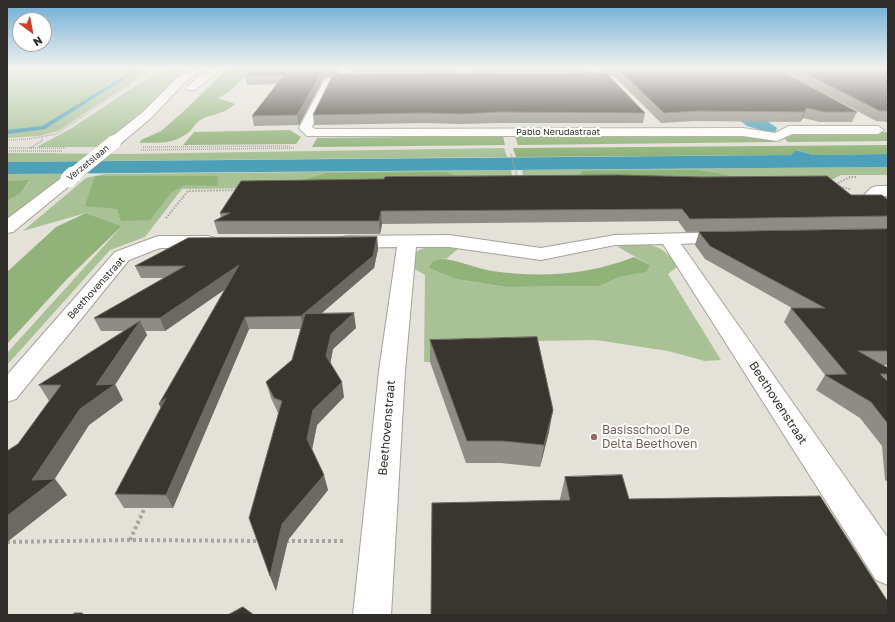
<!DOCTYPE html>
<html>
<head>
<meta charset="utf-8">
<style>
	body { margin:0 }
	#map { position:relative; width:895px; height:622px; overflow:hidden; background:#e4e1d9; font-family:"Golos Text",sans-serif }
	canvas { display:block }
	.frame { position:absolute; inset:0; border:8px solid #2f2e2b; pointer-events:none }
	.north { position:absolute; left:12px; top:12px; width:40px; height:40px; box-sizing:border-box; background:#fff; border:1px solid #acabaa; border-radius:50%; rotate:148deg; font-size:11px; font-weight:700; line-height:16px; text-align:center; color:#2f2e2b }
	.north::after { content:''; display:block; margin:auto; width:14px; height:18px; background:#cc402c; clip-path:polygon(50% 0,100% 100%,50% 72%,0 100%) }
</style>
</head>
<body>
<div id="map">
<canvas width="895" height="622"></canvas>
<div class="frame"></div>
<div class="north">N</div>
</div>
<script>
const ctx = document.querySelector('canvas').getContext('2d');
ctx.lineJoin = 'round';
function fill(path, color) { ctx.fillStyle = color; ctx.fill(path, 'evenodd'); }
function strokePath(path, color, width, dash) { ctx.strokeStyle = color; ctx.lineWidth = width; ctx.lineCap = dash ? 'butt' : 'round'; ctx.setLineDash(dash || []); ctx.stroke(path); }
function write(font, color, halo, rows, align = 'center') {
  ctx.font = font + ' "Golos Text",sans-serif'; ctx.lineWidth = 4; ctx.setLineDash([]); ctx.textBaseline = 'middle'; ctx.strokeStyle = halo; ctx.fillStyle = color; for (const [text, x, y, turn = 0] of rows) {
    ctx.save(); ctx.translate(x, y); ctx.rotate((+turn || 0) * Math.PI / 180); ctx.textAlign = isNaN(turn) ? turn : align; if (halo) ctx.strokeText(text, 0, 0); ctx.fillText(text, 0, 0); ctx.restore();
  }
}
fill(new Path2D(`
	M7,68h147l-96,63 -19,5 -32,2z
	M162,68h27l1,4 -89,75h-64l35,-19z
	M504,148l3,9 -500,5v-9l119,1z
	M888,167v8h-47l-13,7 -303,1 -3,-13z
	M511,170l3,13 -147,4 -185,2 -37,48 -35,13 -103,115v-12l115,-127 -36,-13 -63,18 63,-53 18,-4z
	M67,173l-60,47v-19l13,-7 10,-13h-23v-7z
	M626,243c27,1 35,1 52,23l-10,8 53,86 -16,1 -37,-10 -72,-11 -62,1 -87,21h-23l1,-87 -14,-8 1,-12c15,-11 28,-12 46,-6l-12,10 -3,-1 -14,10 26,11 50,8 95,-1 19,-9 28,-5 3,-7 -32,-18z`), '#a8c296');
fill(new Path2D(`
	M228,68h26l-25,24 -11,6 17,6c-13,12 -27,10 -36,17 -4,3 -7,9 -11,12 -17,12 -28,9 -48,10l1,-3 20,-9 23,-20z
	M290,130l11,7 -5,7 -113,1 11,-13z
	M888,132v9l-100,1 -4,-4 15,-5z
	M730,134l43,4 4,4 -259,3 -3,-9z
	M503,136l2,9 -193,2 5,-9z
	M888,145v9l-75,1 -16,-5 -6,5 -275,2 -3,-9z
	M697,170l30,5 12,8 -158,-5v-7z
	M446,172l8,3 6,7 -156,4 2,-7 21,-6z
	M95,176h123l-1,10 -32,-1 -14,8 -21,27 -29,1 -4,-12 -32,-3z
	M30,180l-10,14 -13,7v-20z
	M86,213l36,13 -54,52 -61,66v-72l49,-45z
	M634,257l16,8 -3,7 -28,5 -19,9 -94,1 -51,-8 -26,-11 3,-6c4,-1 9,-4 12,-3 16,2 32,9 48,12 48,7 97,4 142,-14z`), '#91b379');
fill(new Path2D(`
	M673,68l49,21 55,39 -1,3 -5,2 -24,-7z
	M796,150l17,5 75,-1v13l-881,7v-12l784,-7z`), '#4ca0b8');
fill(new Path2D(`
	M137,68h5l-97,61 -38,5v-4l35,-4z`), '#4ca0b8');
const lane = new Path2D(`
	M461,68h6l1,10h-4z`);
const street = new Path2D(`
	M586,68h10l3,4c-7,7 -32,13 -39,5 5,-5 20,-3 28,-6z
	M344,75l5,3 -1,2 -15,3 -21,44 3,2 428,-1 32,5 14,-7h89l6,4 -6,4h-86l-15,7 -34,-5h-436l-8,-8 25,-47 1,-2z
	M877,186h11v10h-5l5,3v13l-6,-1 -18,-16 7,-7z
	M728,232l6,1 3,4 -3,4 -53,3 207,294v47l-12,-5 -213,-336 -48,1 -74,15 -92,-13h-33l-11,124 -14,244h-38l26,-244 18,-124 -50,1 -7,-2 -2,-4 2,-4 7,-2 102,-1 92,13 74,-13z
	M158,236h50l7,2 2,4 -2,4 -7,2h-48l-31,12 -113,139 -9,3v-27l108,-123z`);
const secondary = new Path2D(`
	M192,68h11l-19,15 -33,35 -32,27h-10l-2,-3 2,-3 34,-27 33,-33z
	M211,68h11l-27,22h-8l-1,-2 1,-2z
	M69,174l5,2 3,3 -3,3 -61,50 -6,1v-14l57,-43z`);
strokePath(lane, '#a5a29a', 2);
strokePath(street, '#a5a29a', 2);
strokePath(secondary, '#a5a29a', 2);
strokePath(new Path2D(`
	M83,116l74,-48`), '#a7a59f', 1, [1, 1]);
strokePath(new Path2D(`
	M7,140l21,-1 28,-5 29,-19
	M186,146l5,-6 95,-1
	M143,147l147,-1
	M7,148h59
	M30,148l12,-7v-4
	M141,150l153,-2
	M7,151h55
	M511,154l6,22`), '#a7a59f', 1.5, [1, 1]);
strokePath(new Path2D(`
	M516,175l1,3
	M850,189l-16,-4 16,-8h7
	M166,218l22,-27 50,-1`), '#a7a59f', 2, [1.5, 1.5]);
strokePath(new Path2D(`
	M130,540l16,-35
	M286,541h57
	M7,542l123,-2 131,1`), '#a7a59f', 4, [3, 3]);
fill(lane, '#fff');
fill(street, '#fff');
fill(secondary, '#fff');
const secondaryBridgeFar1 = new Path2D(`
	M72,176l42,-34`);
const secondaryBridge = new Path2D(`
	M69,179l4,-4`);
strokePath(secondaryBridgeFar1, '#a5a29a', 14, []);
strokePath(secondaryBridge, '#a5a29a', 18, []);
strokePath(secondaryBridgeFar1, '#fff', 14);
strokePath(secondaryBridge, '#fff', 17);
fill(new Path2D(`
	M341,68l-2,6 261,-1 -3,-5h179l81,44 -5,10h-32l-17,-4 -3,4 -105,-1 -34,2 -46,-46 -8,-2 38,38 -2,10h-144l-39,1 -35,-1 -111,2 -1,-10 19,-39 -8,2 -25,47 -45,1 -2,-10 25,-32 -30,1 -2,-9z
	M351,68h110v5h-109z
	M468,68h118v2l-7,2 -110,1z
	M776,68h112v54l-12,-1z
	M851,195l37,5v165h-4l4,3v114l-3,-2 -3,-34 -22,-28 -44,-28 9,-15 -41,-53 7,-14h1l-87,-49 -10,-14 4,-13 40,-1 -53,1 -8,-11 -296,3 -2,10h-162l-4,-13 7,-3 -1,-5z
	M377,237l1,12 -4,19 -53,46 35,14 -23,21 -3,14 14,34 -27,28 -5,24 16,41 -40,50 -12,51 -6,-15 8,-163 -7,-15 -5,-16 26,-22 9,-31h-52l-76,179h-49l-9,-14 46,-86 -2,-4 66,-115 -60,42h-20l2,4 -32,49 8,16 -34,25 -35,55 1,-1 12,16 -60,47v-91l11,-7 31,-43 -10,-16 85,-54h-23l-7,-13 70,-40h-23l-6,-12z
	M430,340l119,92 -9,35 -39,-4h-35l-36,-101z
	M565,477l64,22 -69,1v-1z`), '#8e8c84');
fill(new Path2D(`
	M331,68h10l-2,7 -15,3 -25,47 -2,-10 26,-45z
	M579,68h7v2l-7,2z
	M807,108l-4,10 -3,4 4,-10z
	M381,211l1,13 -2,10 -1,-13z
	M377,237l1,12 -4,19 -71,61 -2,-13z
	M239,265l4,12 -78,54 -5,-13z
	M354,313l2,15 -23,21 -4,22 -3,-15 5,-22z
	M245,317l4,12 -76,179 -7,-13z
	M140,321l7,14 -32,50v-1l8,16 -34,25 -35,55 1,-1 12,16 -60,47v-26z
	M342,382l2,15 -27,28 -6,30 -4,-16 6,-29z
	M166,398l-1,19 -6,-13z
	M553,410l-4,22 -9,35 4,-22z
	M324,475l4,15 -40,50 -12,51 -6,-15 12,-52z`), '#6c6963');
const building = new Path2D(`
	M253,68h78l-8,2 -26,45 -45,1 32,-41 -39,1z
	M614,68h162l81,44h-33l-17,-4 -3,4 -106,-1 -34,2 -47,-45z
	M795,68h93v43h-8z
	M589,71l18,3 38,39 -145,-1 -40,2 -35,-1 -112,2 20,-40 10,-1 238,-1z
	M618,175l83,2 126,-1 24,19h31l6,5v16l-198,3 -8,-10 -301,2 -2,10h-165l16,-8h-10l21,-32 143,-2 1,-2z
	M888,229v122h-30l30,17v6h-8l8,8v42l-17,-22 -46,-27 22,-1 -56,-66h34l-115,-62 -11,-14z
	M377,237l-4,19 -72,60 -56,1 -79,178 -51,-1 51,-96 -7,6 80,-139 -79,53h-66l91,-52h-50l53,-28z
	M354,313l-23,21 -5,22 16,26 -29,28 -6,29 17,36 -42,49 -12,52 -21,-58 33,-117 -8,-3 -8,-16 26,-22 13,-46z
	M140,321l-44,64 19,-1 -35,25 -48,71 23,-1 -48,37v-65l11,-7 43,-59h-22z
	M537,337l16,73 -9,35 -41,-4h-36l-37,-101z
	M622,475l7,24 191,-3 68,106v13h-457l1,-112 138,-3 -5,-23z
	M243,607l11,8h-26z
	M75,613h7l2,2h-12z`);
fill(building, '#393630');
strokePath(building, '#6c6963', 1);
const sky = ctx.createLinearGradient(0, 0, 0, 155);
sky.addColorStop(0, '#69acd5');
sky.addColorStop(0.44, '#f3f2ee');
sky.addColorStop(1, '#f3f2ee00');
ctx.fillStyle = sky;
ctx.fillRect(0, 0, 895, 155);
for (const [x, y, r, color] of [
	[594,437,4,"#8d6e63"]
]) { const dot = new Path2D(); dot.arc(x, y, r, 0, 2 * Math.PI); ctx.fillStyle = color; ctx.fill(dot); strokePath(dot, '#fff', 1.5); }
write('9px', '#2f2e2b', '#fff', [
	["Pablo Nerudastraat",558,132],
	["Verzetslaan",88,163,-39]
]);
write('10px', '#2f2e2b', '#fff', [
	["Beethovenstraat",96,288,-48]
]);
write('12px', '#2f2e2b', '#fff', [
	["Beethovenstraat",778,403,57],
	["Beethovenstraat",387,428,-85]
]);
write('12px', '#785e54', '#fff', [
	["Basisschool De",602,430],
	["Delta Beethoven",602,444]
], 'left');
</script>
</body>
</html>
